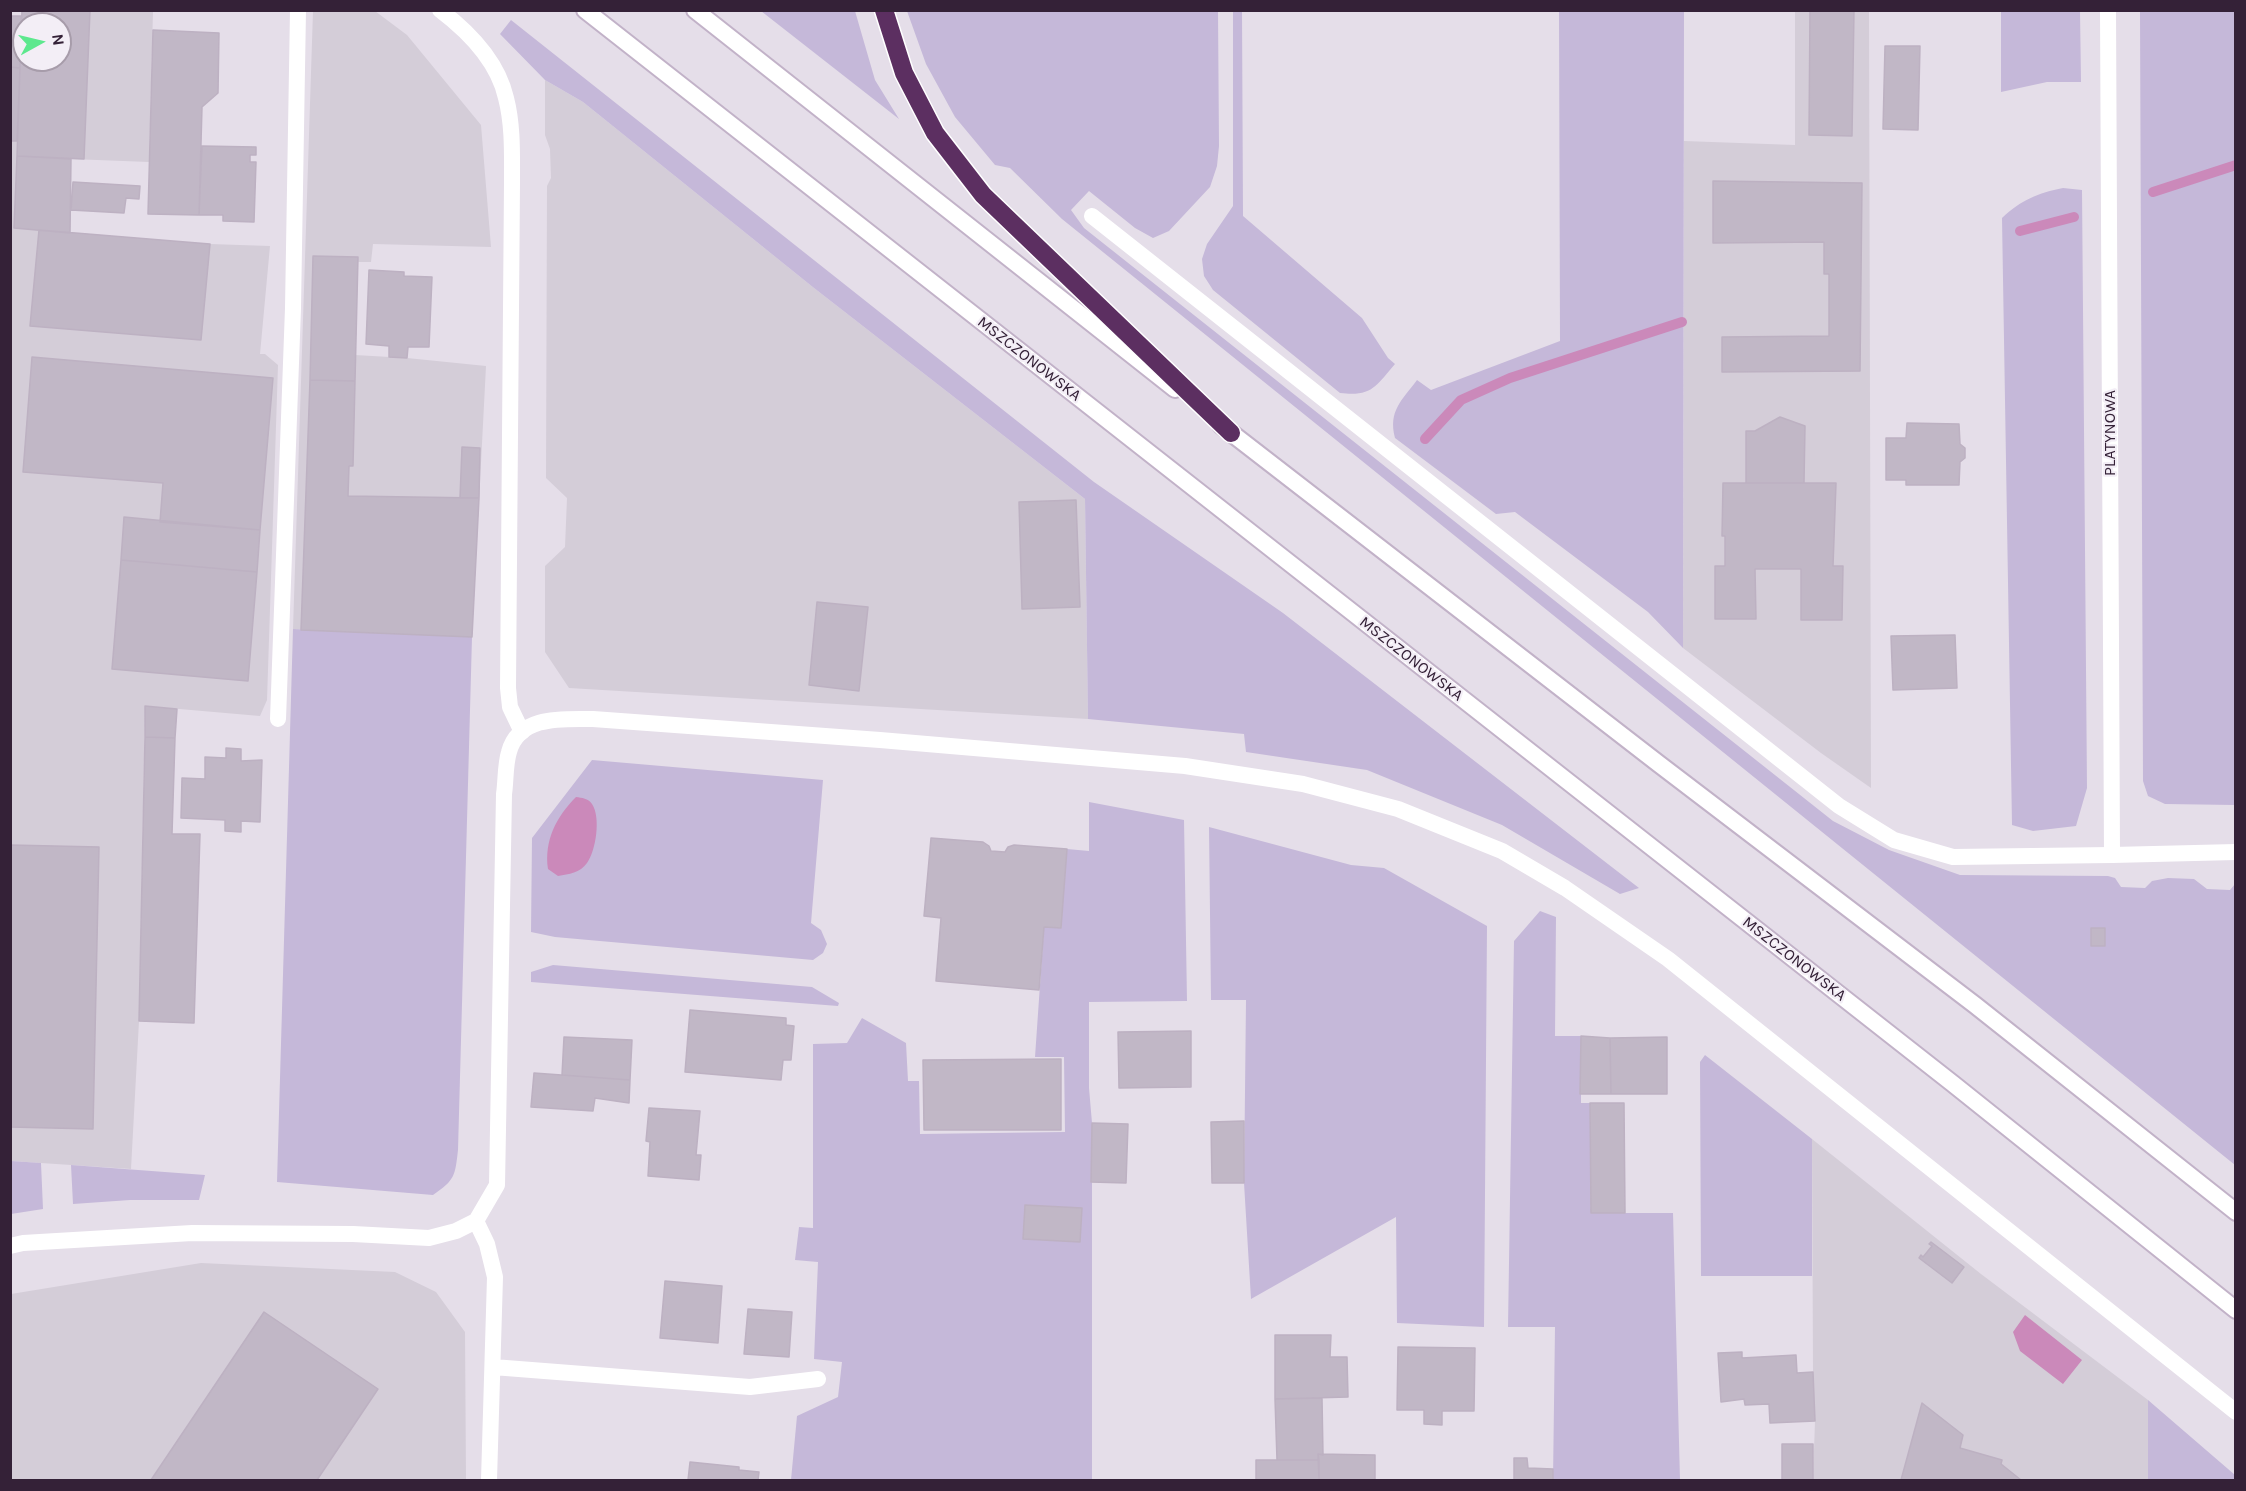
<!DOCTYPE html>
<html>
<head>
<meta charset="utf-8">
<style>
	body { margin:0 }
	#map { position:relative; width:2246px; height:1491px; overflow:hidden; background:#e5dee9; font-family:Karla,sans-serif }
	canvas { display:block }
	.frame { position:absolute; inset:0; border:12px solid #342137; pointer-events:none }
	.north { position:absolute; left:12px; top:12px; width:60px; height:60px; box-sizing:border-box; background:#f3eef6; border:2px solid #a79caa; border-radius:50%; rotate:82deg; font-size:16px; font-weight:700; line-height:24px; text-align:center; color:#342137 }
	.north::after { content:''; display:block; margin:auto; width:21px; height:27px; background:#5de88e; clip-path:polygon(50% 0,100% 100%,50% 72%,0 100%) }
</style>
</head>
<body>
<div id="map">
<canvas width="2246" height="1491"></canvas>
<div class="frame"></div>
<div class="north">N</div>
</div>
<script>
const ctx = document.querySelector('canvas').getContext('2d');
ctx.lineJoin = 'round';
function fill(path, color) { ctx.fillStyle = color; ctx.fill(path, 'evenodd'); }
function strokePath(path, color, width, dash) { ctx.strokeStyle = color; ctx.lineWidth = width; ctx.lineCap = dash ? 'butt' : 'round'; ctx.setLineDash(dash || []); ctx.stroke(path); }
function write(font, color, halo, rows, align = 'center') {
  ctx.font = font + ' Karla,sans-serif'; ctx.lineWidth = 4.5; ctx.setLineDash([]); ctx.textBaseline = 'middle'; ctx.strokeStyle = halo; ctx.fillStyle = color; for (const [text, x, y, turn = 0] of rows) {
    ctx.save(); ctx.translate(x, y); ctx.rotate((+turn || 0) * Math.PI / 180); ctx.textAlign = isNaN(turn) ? turn : align; if (halo) ctx.strokeText(text, 0, 0); ctx.fillText(text, 0, 0); ctx.restore();
  }
}
fill(new Path2D(`
	M22,11h131l-4,151 -78,-3 -1,74 140,11 60,2 -10,108h5l13,11 -11,335 -7,16 -115,-10 -6,315 -8,148 -120,-8 -1,-1020h7zM24,24h36v36h-36z
	M313,11h62l32,24 74,90 10,122 -118,-3 -2,18h-13l-3,93 52,3 79,8 -14,271 -179,-8z
	M1795,11h74l2,777 -50,-35 -138,-105 1,-507 111,4z
	M545,80l38,22 231,186 271,211 3,220 -519,-31 -24,-36v-86l20,-19 2,-49 -21,-20 1,-292 4,-8 -1,-29 -5,-14z
	M1812,1139l169,135 167,126v80h-335l2,-59 -2,-49z
	M201,1263l194,9 41,20 29,40 1,148h-455v-186z`), '#d4cdd8');
fill(new Path2D(`
	M761,11h94l20,69 24,39z
	M907,11h311l1,135 -2,20 -7,21 -41,44 -16,7 -18,-10 -46,-37 -18,19 13,18 749,593 56,29 71,25 148,1 7,2 6,9 24,1 7,-7 16,-3 26,1 13,10 23,1 5,-6v281l-1173,-946 -52,-51 -15,-3 -40,-48 -29,-53z
	M1233,11h9l1,205 119,102 26,40 7,6c-19,22 -23,33 -55,29l-127,-103 -9,-14 -2,-17 5,-15 26,-38z
	M1559,11h125l-1,637 -35,-36 -133,-100 -19,2 -101,-76c-7,-27 7,-38 22,-58l14,10 129,-49z
	M2001,11h79l1,71h-34l-46,10z
	M2140,11h95v794l-70,-1 -17,-8 -5,-15z
	M511,20l583,462 189,131 356,275 -19,6 -118,-69 -135,-55 -121,-18 -2,-18 -156,-15 -3,-220 -271,-211 -231,-186 -38,-22 -45,-46z
	M2063,188l19,2 5,598 -11,38 -43,5 -21,-6 -10,-607c19,-18 36,-25 61,-30z
	M293,629l179,8 -14,513c-3,26 -3,30 -25,45l-156,-13z
	M592,760l231,20 -12,143 10,7 6,14 -4,9 -10,7 -258,-23 -24,-5 1,-94z
	M1089,802l95,18 3,181 -98,1v86l3,35v357h-301l6,-64 41,-19 4,-35 -28,-3 4,-97 -23,-2 4,-33 14,1v-184l34,-1 15,-25 44,25 2,38h11l1,53 145,-2 -1,-75h-29l9,-130 17,1 6,-79 22,2z
	M1209,827l142,38 33,3 103,58 -3,401 -87,-4 -1,-106 -145,82 -7,-116 2,-183h-35z
	M1540,911l16,6 -1,119h26v67h9l1,110h82l7,267h-127l2,-153h-47l6,-386z
	M553,965l259,22 27,16 -1,3 -307,-24v-10z
	M1705,1055l107,84v137h-111l-1,-214z
	M11,1161l30,2 2,46 -32,5z
	M71,1165l134,10 -6,25h-69l-57,4z
	M2148,1400l87,75v5h-87z`), '#c5b8d9');
fill(new Path2D(`
	M576,797c6,1 12,1 16,7 9,13 4,47 -5,59 -7,10 -18,11 -29,13l-10,-7c-4,-28 8,-52 28,-72z
	M2025,1315l57,45 -19,24 -43,-33 -7,-19z`), '#cb89ba');
strokePath(new Path2D(`
	M2153,192l83,-27
	M2020,231l54,-14
	M1425,439l36,-39 49,-22 172,-56`), '#cb89ba', 10);
const building = new Path2D(`
	M22,10h68l-6,149 -67,-3zM24,24h36v36h-36z
	M1810,10h44l-2,126 -43,-1z
	M10,16h11l-1,52 -10,-1z
	M153,30l66,3 -1,60 -16,14 -3,108 -51,-1z
	M1885,46h35l-2,84 -35,-1z
	M10,67l10,1 -3,73h-7z
	M202,146l54,1v8h-6v7h6l-2,60 -31,-1v-6h-24z
	M17,156l54,3 -1,74 -56,-5z
	M1713,181l149,2 -2,188 -138,1v-35l107,-1v-62h-5v-32l-111,1z
	M73,182l67,4 -1,13 -13,-1 -2,15 -53,-3z
	M39,230l171,14 -9,96 -171,-14z
	M313,256l45,1 -3,124 -45,-1z
	M369,270l35,2v4l28,1 -3,70h-21l-1,11 -18,-1v-11l-23,-2z
	M32,357l241,21 -13,152 -100,-8 3,-39 -140,-11z
	M310,380l45,1 -2,85h-4l-1,30 131,2 -7,139 -171,-7z
	M1780,417l25,9 -1,57h-58v-52h9z
	M1907,423l52,1 1,20 5,4v10l-5,4 -1,23h-53v-5h-20v-42h20z
	M462,447l18,1 -1,50h-19z
	M1723,483h113l-3,83h10l-1,54h-41v-51h-46l1,50h-41v-53h10v-30h-3z
	M1076,500l4,107 -58,2 -3,-107z
	M124,517l136,13 -3,42 -136,-12z
	M121,560l136,12 -9,109 -136,-12z
	M817,602l51,5 -9,84 -50,-6z
	M1955,635l2,53 -64,2 -2,-54z
	M145,706l32,3 -2,29 -30,-1z
	M145,737l30,1 -3,96h28l-6,189 -55,-2z
	M226,748l15,1v12l21,-1 -2,62 -19,-1v11l-16,-1v-11l-44,-2 1,-40 23,1v-22l21,1z
	M931,838l52,4 6,4 2,5 14,1 3,-5 6,-2 53,4 -6,79 -17,-1 -5,63 -103,-9 5,-63 -17,-2z
	M10,845l89,2 -6,282 -83,-2z
	M2091,928h14v18h-14z
	M690,1010l96,8v7l8,1 -3,34h-8l-2,20 -96,-8z
	M1191,1031v56l-72,1 -1,-56z
	M1581,1036l29,2 1,56h-31z
	M564,1037l68,3 -2,40 -68,-5z
	M1667,1037v57h-56l-1,-56z
	M1061,1059v71h-137l-1,-70z
	M534,1073l96,7 -1,23 -34,-5 -2,13 -62,-4z
	M1590,1103h34l1,110h-34z
	M649,1108l51,3 -4,44h5l-2,25 -51,-4 2,-34 -4,-1z
	M1244,1121v62h-32l-1,-61z
	M1092,1123l36,1 -2,59 -35,-1z
	M1025,1205l57,3 -2,34 -57,-3z
	M1931,1242l33,25 -12,16 -33,-25 2,-3 2,2 9,-11 -3,-2z
	M665,1281l57,5 -4,57 -58,-5z
	M748,1309l44,3 -3,45 -45,-3z
	M264,1312l114,77 -61,91h-166z
	M1275,1335h56l-1,22h17l1,40 -73,2z
	M1398,1347l77,1 -1,63h-32v14l-18,-1v-14h-27z
	M1742,1352v6l54,-3 1,18 16,-1 2,49 -45,2 -1,-19 -24,1 -1,-6 -23,3 -3,-49z
	M1322,1398l1,57 -5,-1 1,6h-42l-2,-61z
	M1922,1403l41,32 -3,13 42,12 -1,4 20,16h-120z
	M1782,1444h31v36h-31z
	M1318,1454l57,1v25h-56z
	M1514,1458h13l1,10 25,1v11h-39z
	M1256,1460h63v20h-63z
	M690,1462l49,5v3l20,2 -1,8h-70z`);
fill(building, '#c1b7c6');
strokePath(building, '#bdb1c2', 1.5);
const secondary = new Path2D(`
	M585,10l1367,1073 284,227
	M695,10l480,379
	M1221,425l438,339 316,241 261,207`);
const motorway = new Path2D(`
	M884,10l20,63 31,60 48,62 248,238`);
strokePath(secondary, '#c2b2c8', 20);
strokePath(motorway, '#fff', 21);
strokePath(new Path2D(`
	M440,10c29,22 58,52 66,88 7,27 6,56 6,84l-4,506 2,19 12,25
	M1092,216l747,590 55,34 59,17 159,-2
	M278,719l15,-411 5,-298
	M476,1221l11,23 8,33 -6,203
	M493,1367l257,20 68,-8`), '#fff', 16);
strokePath(new Path2D(`
	M2108,10l4,845 124,-3`), '#fff', 16);
strokePath(new Path2D(`
	M10,1246l13,-3 169,-10 161,1 76,4 27,-7 20,-10 21,-36 7,-391c2,-13 1,-29 5,-42 10,-37 54,-33 84,-33l287,21 305,26 118,18 95,25 104,42 63,37 103,71 568,453`), '#fff', 16);
strokePath(secondary, '#fff', 16);
strokePath(motorway, '#5c2f61', 18);
write('16px', '#342137', '#f3eef6', [
	["MSZCZONOWSKA",1029,359,38],
	["PLATYNOWA",2110,433,-90],
	["MSZCZONOWSKA",1411,659,38],
	["MSZCZONOWSKA",1794,959,38]
]);
</script>
</body>
</html>
